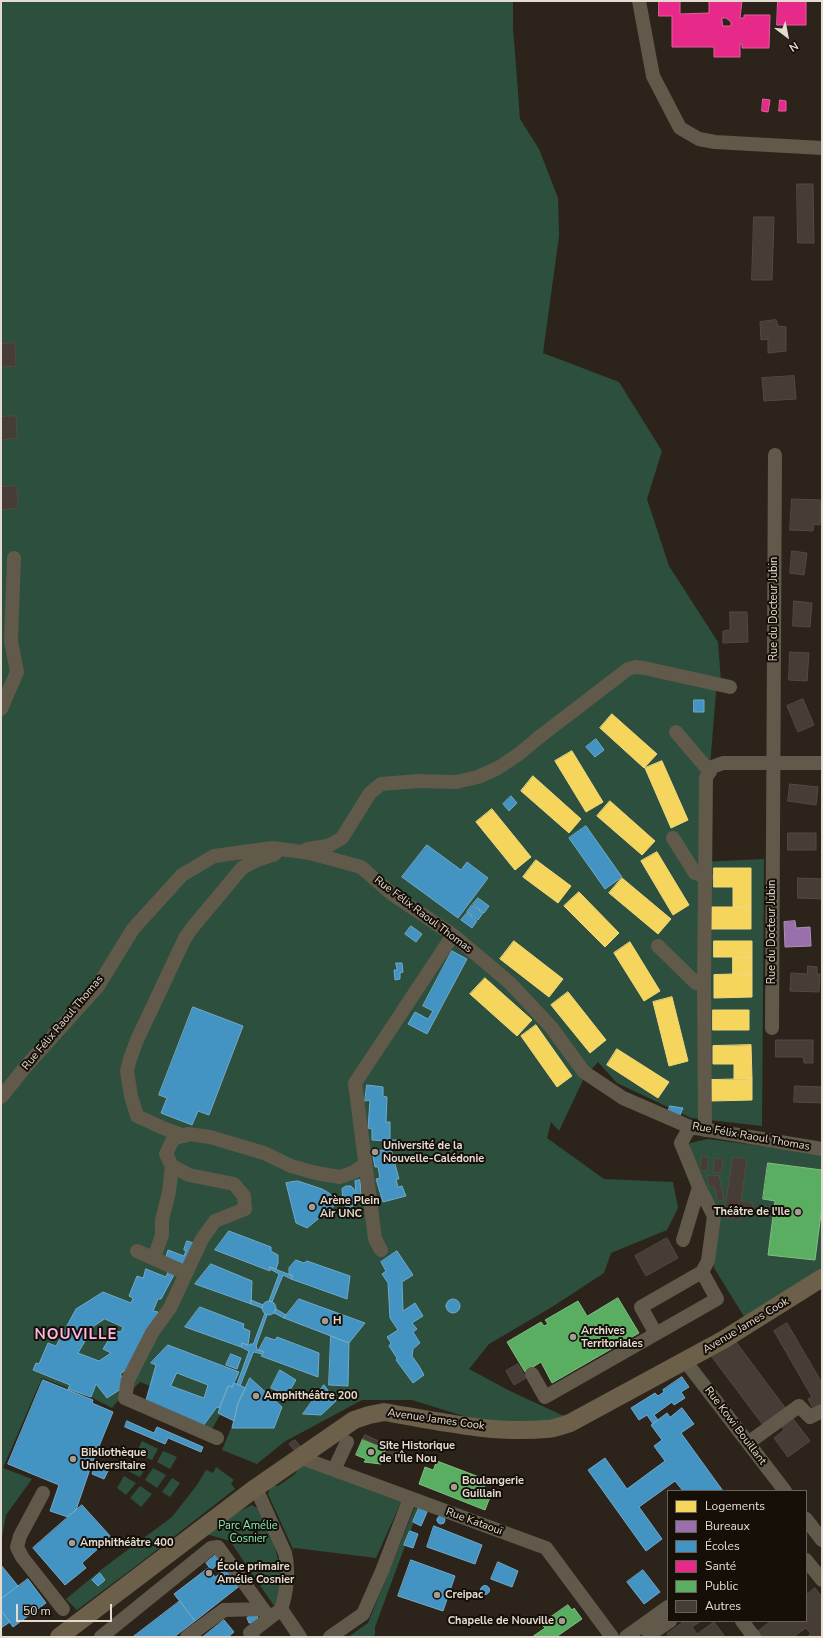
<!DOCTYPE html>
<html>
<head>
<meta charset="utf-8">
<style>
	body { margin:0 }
	#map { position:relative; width:823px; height:1638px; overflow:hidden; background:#2c241b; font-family:"Nunito Sans",sans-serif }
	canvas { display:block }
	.frame { position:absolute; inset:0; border:2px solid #e4dbd1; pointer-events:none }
	.legend { position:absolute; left:667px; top:1490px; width:140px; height:132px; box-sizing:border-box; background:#150f08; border:1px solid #686158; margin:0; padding:5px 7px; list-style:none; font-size:12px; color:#e4dbd1 }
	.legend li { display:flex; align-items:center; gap:8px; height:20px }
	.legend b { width:20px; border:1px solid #686158 }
	.north { position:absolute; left:767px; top:16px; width:40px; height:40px; -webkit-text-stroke:3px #150f08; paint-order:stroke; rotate:148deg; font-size:11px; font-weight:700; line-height:16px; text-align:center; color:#e4dbd1 }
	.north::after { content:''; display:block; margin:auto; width:14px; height:18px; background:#e4dbd1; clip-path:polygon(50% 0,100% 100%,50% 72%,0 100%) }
	.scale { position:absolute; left:16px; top:1604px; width:96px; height:18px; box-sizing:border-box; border:2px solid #e4dbd1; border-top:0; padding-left:5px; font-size:12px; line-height:14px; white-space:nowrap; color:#e4dbd1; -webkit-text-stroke:3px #150f08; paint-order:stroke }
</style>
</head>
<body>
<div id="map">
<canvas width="823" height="1638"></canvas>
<div class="frame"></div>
<ul class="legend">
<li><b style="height:11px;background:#f6d55c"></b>Logements</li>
<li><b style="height:11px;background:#9970ab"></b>Bureaux</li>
<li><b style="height:11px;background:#4393c3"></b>Écoles</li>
<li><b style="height:11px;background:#e7298a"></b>Santé</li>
<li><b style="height:11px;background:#5aae61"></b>Public</li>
<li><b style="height:11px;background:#453d36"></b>Autres</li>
</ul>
<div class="north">N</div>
<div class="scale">50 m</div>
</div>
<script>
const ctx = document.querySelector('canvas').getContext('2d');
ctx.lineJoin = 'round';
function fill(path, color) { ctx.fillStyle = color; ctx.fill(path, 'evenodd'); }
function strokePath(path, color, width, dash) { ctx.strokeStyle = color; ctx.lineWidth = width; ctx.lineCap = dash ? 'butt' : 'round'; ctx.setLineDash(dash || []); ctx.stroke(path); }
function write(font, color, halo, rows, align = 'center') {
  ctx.font = font + ' "Nunito Sans",sans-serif'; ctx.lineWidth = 4; ctx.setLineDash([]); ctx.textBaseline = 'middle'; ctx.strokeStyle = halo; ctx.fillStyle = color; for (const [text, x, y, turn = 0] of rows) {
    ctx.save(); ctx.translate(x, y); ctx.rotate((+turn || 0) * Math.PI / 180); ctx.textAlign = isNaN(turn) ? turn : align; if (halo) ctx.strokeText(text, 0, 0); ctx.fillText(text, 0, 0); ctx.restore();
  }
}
fill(new Path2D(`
	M1,1h512v26l7,92 19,30 19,49 1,38 -16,117 76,29 43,69 -15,48 22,67 49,76 3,40 -4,-1 -15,181 62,-3 -2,267 -71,-8 -74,-35 -19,-21 -14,16 -25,53 -8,-9 -4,16 57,41 69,3 5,26 -11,22 -56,23 -7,20 -52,34 -63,37 -20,25 41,22 58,27 -33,5h-49l-74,-23h-50l-78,42 -27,22 -35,-14 12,-29 -14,-6 -8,14 -9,-3 -53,-40 -10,-4 -6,6 -2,-4 -20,24 -21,-11 -49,-19 -39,90 29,11 -26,36 -5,27z
	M708,1139l114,15v117l-77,47 -31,-50 4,-52 -30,-64 2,-9z
	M142,1441l16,8 -6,11 -16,-7z
	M163,1451l14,6 -7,12 -13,-7z
	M132,1459l15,7 -7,11 -14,-7z
	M300,1464l101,38 -25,56 -81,-10 -2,1 -25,-55 3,-9 7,1 17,-12z
	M216,1467l18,13 -3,3 4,6 -95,74 -63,47 -11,-11 36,-30 70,-52 25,-32 9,-15 7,3z
	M153,1468l13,7 -9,13 -12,-8z
	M124,1476l12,7 -10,12 -9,-7z
	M172,1478l8,5 -10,14 -8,-5z
	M140,1486l12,8 -11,13 -11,-9z
	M252,1505l12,7 8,24 10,39 -2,28 -6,3 -44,-65 -24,-7 26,-19z
	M415,1507l4,1 -44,119v8l-4,2h-23l20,-14z`), '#2c503d');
const homes = new Path2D(`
	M612,714l45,40 -13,14 -44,-40z
	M572,751l31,51 -17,10 -31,-51z
	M662,761l26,59 -17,8 -26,-60z
	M533,776l48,43 -12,14 -48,-42z
	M610,801l45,40 -13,14 -45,-39z
	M492,809l39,48 -16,13 -39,-48z
	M657,852l32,53 -16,10 -32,-54z
	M536,860l35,26 -13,17 -35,-26z
	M714,868h37v39h-18v-20h-19z
	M622,878l49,41 -13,15 -49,-41z
	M579,892l40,41 -14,14 -41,-41z
	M711,907h40v22h-41z
	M514,941l49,38 -14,18 -49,-38z
	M714,941h38v16h-38z
	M630,942l30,49 -16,10 -30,-48z
	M733,957h19v17h-19z
	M733,974h19v23l-38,1v-23z
	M485,978l47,42 -15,16 -47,-42z
	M568,992l38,48 -16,13 -39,-48z
	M672,997l16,64 -19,5 -16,-64z
	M713,1010h36v20h-36z
	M536,1025l36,51 -15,11 -36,-51z
	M751,1045l1,34h-18v-15h-21v-18z
	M617,1049l52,33 -11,16 -51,-33z
	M752,1079v21l-41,1v-21z`);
fill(homes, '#f6d55c');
strokePath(homes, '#f1d77f', 1);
const offices = new Path2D(`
	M795,921l1,7 14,-1 1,19 -26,1 -1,-25z`);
fill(offices, '#9970ab');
strokePath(offices, '#b090b6', 1);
const schools = new Path2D(`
	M694,700h10v12h-10z
	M596,739l8,11 -9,7 -9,-10z
	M511,796l6,7 -8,8 -6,-7z
	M586,826l36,51 -17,12 -36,-51z
	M427,845l34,25 6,-8 21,16 -30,40 -56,-41z
	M478,898l11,8 -5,7 -11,-9z
	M472,905l11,8 -5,7 -11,-8z
	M467,913l10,8 -5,7 -11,-8z
	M411,926l11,8 -6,8 -11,-8z
	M452,951l15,8 -40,75 -19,-10 7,-12 13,7 5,-8 -10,-5z
	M396,963h6l1,9 -3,1v6l-5,1 -1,-10h3z
	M193,1007l50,19 -34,89 -11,-4 -6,14 -31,-12 6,-15 -8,-3z
	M367,1085l16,2v9l4,1 -1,25h4v18h8v9h-7l8,30h-3l2,8 4,-1 4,10 -23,6 -7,-23 4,-1 -2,-11h-3l-3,-16 13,-1v-9l-13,-1v-11l-4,-1 2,-28 -5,1z
	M670,1106l13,2 -5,12 -11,-4z
	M360,1180l1,15h-5l-1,-14z
	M298,1181l24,8 7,4 10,9 -32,26 -11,-5 -10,-40z
	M346,1186h5l3,3 1,15 -3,3h-5l-4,-3 -1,-15z
	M229,1231l42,16v4l7,4v8l-2,6 -6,-2v4l-55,-21z
	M187,1241l7,2 -9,24 -20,-8 3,-9 16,6 2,-5 -2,-1z
	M397,1251l16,24 -11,7 1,29 12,-8 8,13 -11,7 5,6 -4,3 7,11 -7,6 -1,7 7,10 5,9 -11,8 -17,-23 1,-2 -8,-12 2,-3 -4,-6 11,-7 -8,-12 -2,-35 -6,-9 4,-3 -5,-9z
	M296,1260l8,3 3,-2 43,15 -3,23 -56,-20 2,-3 -4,-2v-6z
	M211,1264l41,17 -1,23 -56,-20z
	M270,1267l23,9 -2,3 -8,-4 -11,27 -3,-1 10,-27 -9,-5z
	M146,1269l20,8 2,-5 7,1 -14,26h-3l-5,12 5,1 -8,21 -18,33 -12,8 7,11 -20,13 -11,-14 -5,13 -23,-8 2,-4 -37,-15 3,-7 3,1 9,-21 8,3 20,-37 27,-17 28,11 2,-5 -4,-2 8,-20 6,2zM105,1319l18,8 -2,5 -7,-1 -11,18 8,4 -12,8 -21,-8 16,-27z
	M446 1306a7 7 0 1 1 14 0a7 7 0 1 1-14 0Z
	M299,1299l66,24 -16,20 -65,-25z
	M251,1300l12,5 -1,3 -11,-4z
	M262 1308a7 7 0 1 1 14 0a7 7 0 1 1-14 0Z
	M200,1307l44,17 -1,4 7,3 -2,14 -6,-2 -1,4 -56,-20z
	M276,1309l10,6 -2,3 -10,-5z
	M265,1314l2,1 -11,31 1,1 -1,2 8,3 -2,2 -8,-2 -1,1 -13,33 -3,-2 12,-33 -8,-4 1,-4 7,3 1,-2h3z
	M331,1336l18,7 -1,43 -19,-1z
	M266,1337l9,3 2,-3 42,16 -1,24 -57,-21 3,-4 -5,-2z
	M168,1345l71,27 -7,15 -4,-1 -9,22 -2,-1 -14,19 -57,-26 10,-35 -5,-2zM177,1373l31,12 -4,13 -33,-12z
	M231,1354l10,4 -4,11 -11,-4z
	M280,1370l16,10 -9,15 -16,-7z
	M682,1377l7,10 -8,5 4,6 -11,7 -2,-3 -18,13 4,5 -5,4 -6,-9 -8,5 -8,-12 24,-15 3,3 6,-4 -1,-2z
	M250,1378l32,29 -8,21h-42l6,-25z
	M43,1380l50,20 -1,3 21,9 -22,54 4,1 2,-4 12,6 -5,10 -12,-5 1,-3 -3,-2 -14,41 -8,7 -18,-6 9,-26 -51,-21z
	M234,1383l12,5 -8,15 -4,18 -16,-8 10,-27 4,1z
	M324,1385l12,16 -15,14 -18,-1z
	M682,1408l12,16 -13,9 42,58h-40l-8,-10 -36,26 23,32 -16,12 -58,-81 17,-12 22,31 38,-28 -11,-15 8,-6 -11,-15 16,-12 3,4z
	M127,1421l27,12 3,-6 46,20 -2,5 -33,-14 -3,6 -40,-17z
	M82,1505l29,32 -29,26 4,5 -21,17 -32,-37z
	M419,1508l8,4 -6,14 -8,-4z
	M437 1520a4 4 0 1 1 8 0a4 4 0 1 1-8 0Z
	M434,1526l48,19 -7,19 -48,-17z
	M410,1531l8,3 -5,14 -9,-3z
	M218,1553l5,7 -12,10 -5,-7z
	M411,1560l44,16 -12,35 -45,-15z
	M498,1562l20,9 -6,16 -21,-8z
	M1,1565l17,21 -17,13z
	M229,1567l13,17 -47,37 -21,-27 34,-26 7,9z
	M643,1570l17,22 -16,12 -17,-22z
	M100,1573l5,7 -7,6 -6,-6z
	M28,1579l18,24 -33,24 -12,-17v-11z
	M480.5 1590a4.5 4.5 0 1 1 9 0a4.5 4.5 0 1 1-9 0Z
	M180,1601l15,20 -21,16h-41z
	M1,1610l9,12 -9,6z
	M253,1613h2l3,3 -1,3 -6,4h-2l-2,-5z
	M224,1620l10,12 -6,5h-25z`);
fill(schools, '#4393c3');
strokePath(schools, '#73a9c7', 1);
const health = new Path2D(`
	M659,1h21v13l29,-1v-12h35h-2l-2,17h4v-3h26l-1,33h-27v-4h-2v13h-26v-10h-42v-31h-13zM722,18h4l5,4v4h-8z
	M778,1h28v24h-29z
	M763,99l7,1 -2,12 -6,-1z
	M780,100l6,1v10h-7z`);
fill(health, '#e7298a');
strokePath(health, '#e65e9f', 1);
const public = new Path2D(`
	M768,1163l54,7v36l-7,54 -47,-5 7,-54 -12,-2z
	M618,1298l21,35 -87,50 -11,-21 -16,10 -18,-30 34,-20 3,4 4,-2 -3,-4 33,-19 9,15z
	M363,1439l24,10 -6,15 -17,-2 2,-3 -10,-4z
	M437,1461l50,19 -3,9 8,3 -7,18 -66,-26 6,-17 8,3z
	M568,1605l4,5 2,-2 8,11 -26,18h-24l13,-9 -4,-4z`);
fill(public, '#5aae61');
strokePath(public, '#83bc83', 1);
const building = new Path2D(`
	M797,184h16l1,59h-16z
	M754,217h20l-2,63h-20z
	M776,320l2,6 8,1v24l-18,2v-14l-7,1 -1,-18z
	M15,343l1,23 -15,1v-23z
	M794,376l2,23 -32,2 -2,-23z
	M16,416l1,22 -16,2v-23z
	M17,486l1,22 -17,2v-23z
	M792,499l29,1 -1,25 -6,-1 -1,7 -23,-1z
	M792,551l15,2 -3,22 -14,-2z
	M794,601l18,2 -2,24 -17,-1z
	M730,612h17l1,30 -25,1v-12l7,-1z
	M790,652l19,1 -2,28 -18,-1z
	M803,699l11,26 -16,7 -11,-26z
	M790,784l28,3 -2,18 -28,-4z
	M788,833h28v17h-28z
	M798,878l24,1v20l-24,-1z
	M808,966l9,1v7h3l-1,18 -29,-1 1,-18 16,1z
	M776,1040h37v23h-9l-1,-6h-27z
	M795,1086l27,1v16l-28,-1z
	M702,1156l7,2 -2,13 -7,-1z
	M733,1157l14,2 -6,42 12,2 -2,14 -10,-1v4l-17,-3z
	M715,1158l8,1 -2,14 -8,-1z
	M713,1175v1l6,-1 5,25 -6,1 -4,-15 -5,1 -2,-11z
	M667,1238l11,20 -32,18 -11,-20z
	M787,1323l35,60v25l-7,4 -7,-13 4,-2 -38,-66z
	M736,1342l50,67 -23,16 -51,-68z
	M518,1364l8,14 -12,7 -8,-14z
	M791,1416l19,25 -22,16 -14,-19 10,-8 -4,-6z
	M365,1435l35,15 -5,11 -11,-5 3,-7 -24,-10z
	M295,1440l6,7 -6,4 -6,-7z
	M815,1588l7,9v40h-15l4,-3 -5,-6 -13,9h-31l-4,-6 13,-10h35v-26z
	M685,1621h16l-9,6 5,7 17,-12 11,15h-56l-2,-3z`);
fill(building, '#453d36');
strokePath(building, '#524a44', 1);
strokePath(new Path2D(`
	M639,1l14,75 27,52 19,11 16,3 107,6
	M1,709l16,-37 -6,-31 3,-83
	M676,732l34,40
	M673,838l22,35 11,4
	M307,849l21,-3 14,-8 28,-45 11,-9 37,-3 38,1 22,-5 20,-9 21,-14 19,-16 90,-69 8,-2 8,1 86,19
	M658,946l38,37 8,1
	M772,1028l3,-573
	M1,1097l26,-32 71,-79 35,-57 49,-54 32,-19 58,-8 38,5 51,14 31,27 61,41 57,48 41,44 33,45 39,26 67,29 132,22
	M705,1130l-1,-146 2,-206 6,-11 11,-4h99
	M185,1136l-22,-8 -26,-12 -6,-20 -4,-25 3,-12 7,-19 48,-102 7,-10 50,-60 15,-8 18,-6
	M683,1240l16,-53
	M381,1250l-6,-11 -20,-156 98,-148
	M137,1251l49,22
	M154,1258l8,-23v-15l7,-28 3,-26
	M656,1334l-15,-27 61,-35 6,-11 6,-45 -15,-29 -18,-44 9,-16
	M686,1362l99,129
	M532,1374l13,23 172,-98 -15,-27
	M217,1438l-92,-40 3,-18 24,-47 18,-25 32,-69 13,-18 30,-12 -1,-13 -10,-12 -45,-9 -17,-9 -6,-12 7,-15 15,-5 22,3 54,16 27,13 25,7 24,4 14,-5 11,-8
	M748,1443l51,-37 11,11 12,-6
	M299,1457l247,91 66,89
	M334,1470l13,-28
	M254,1489l6,8 25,56c4,16 2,40 -4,56l19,28
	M43,1493l-23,43 -3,11 5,10 41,52
	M806,1519l16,21
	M806,1560l16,20
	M742,1621l12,16
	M101,1637l110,-89 7,-1 45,62
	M187,1637l37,-27 39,-1 6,9
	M253,1637l-3,-4 26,-20
	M330,1637l33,-23 19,-43 28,-73
	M626,1637l42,-30
	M649,1637v-2l21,-14`), '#615949', 14);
strokePath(new Path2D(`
	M59,1637l195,-148 100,-69 15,-5 15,-3c53,9 109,22 162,17 8,0 17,-4 24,-6l153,-83 99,-62`), '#6c604b', 18);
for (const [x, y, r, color] of [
	[375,1152,4,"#a49b91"],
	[312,1207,4,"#a49b91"],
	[798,1212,4,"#a49b91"],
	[325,1321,4,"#a49b91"],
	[573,1337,4,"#a49b91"],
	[256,1396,4,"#a49b91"],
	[371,1452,4,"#a49b91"],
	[73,1459,4,"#a49b91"],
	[454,1487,4,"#a49b91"],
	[72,1543,4,"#a49b91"],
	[209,1573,4,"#a49b91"],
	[437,1595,4,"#a49b91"],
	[562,1621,4,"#a49b91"]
]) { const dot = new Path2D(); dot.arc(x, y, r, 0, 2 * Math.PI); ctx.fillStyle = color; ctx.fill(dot); strokePath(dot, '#150f08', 1.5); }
write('11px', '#e4dbd1', '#150f08', [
	["Rue du Docteur Jubin",774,609,-90],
	["Rue Félix Raoul Thomas",423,915,37],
	["Rue du Docteur Jubin",772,932,-90],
	["Rue Félix Raoul Thomas",63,1023,-50],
	["Rue Félix Raoul Thomas",751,1137,10],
	["Avenue James Cook",746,1326,-31],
	["Avenue James Cook",436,1420,8],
	["Rue Kowi Bouillant",735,1426,53],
	["Rue Kataouï",474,1522,20]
]);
write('bold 11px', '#e4dbd1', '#150f08', [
	["Université de la",383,1146],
	["Nouvelle-Calédonie",383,1159],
	["Arène Plein",320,1201],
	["Air UNC",320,1214],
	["Théâtre de l'Ile",790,1212,"right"],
	["H",333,1321],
	["Archives",581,1331],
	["Territoriales",581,1344],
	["Amphithéâtre 200",264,1396],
	["Site Historique",379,1446],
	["de l'Île Nou",379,1459],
	["Bibliothèque",81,1453],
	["Universitaire",81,1466],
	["Boulangerie",462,1481],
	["Guillain",462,1494],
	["Amphithéâtre 400",80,1543],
	["École primaire",217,1567],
	["Amélie Cosnier",217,1580],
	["Creipac",445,1595],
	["Chapelle de Nouville",554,1621,"right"]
], 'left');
write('11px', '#80ebb6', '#150f08', [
	["Parc Amélie",248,1526],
	["Cosnier",248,1539]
]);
ctx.letterSpacing = '1px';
write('bold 15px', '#feb7e5', '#150f08', [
	["NOUVILLE",76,1335]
]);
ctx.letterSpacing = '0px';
</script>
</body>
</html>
